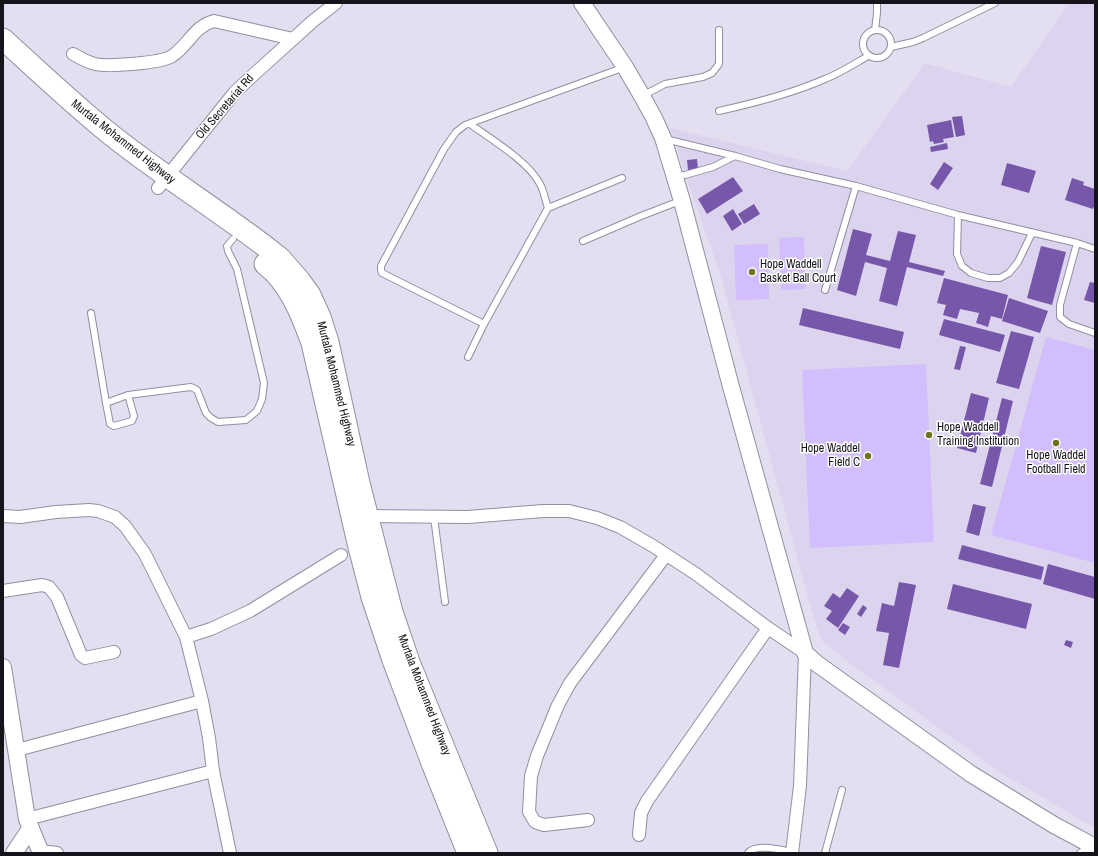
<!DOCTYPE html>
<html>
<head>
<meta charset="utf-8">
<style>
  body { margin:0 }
  #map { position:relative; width:1098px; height:856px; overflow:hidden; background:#e4def1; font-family:"Archivo Narrow",sans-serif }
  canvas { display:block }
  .frame { position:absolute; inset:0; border:4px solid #16141a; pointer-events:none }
</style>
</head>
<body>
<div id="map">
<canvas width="1098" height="856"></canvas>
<div class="frame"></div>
</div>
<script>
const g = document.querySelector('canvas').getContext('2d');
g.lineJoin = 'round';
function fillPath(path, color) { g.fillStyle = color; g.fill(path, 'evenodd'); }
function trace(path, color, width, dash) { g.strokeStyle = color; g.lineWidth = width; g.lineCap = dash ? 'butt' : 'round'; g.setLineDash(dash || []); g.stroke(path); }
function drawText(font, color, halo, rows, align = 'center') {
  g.font = font + ' "Archivo Narrow",sans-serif'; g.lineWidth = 3; g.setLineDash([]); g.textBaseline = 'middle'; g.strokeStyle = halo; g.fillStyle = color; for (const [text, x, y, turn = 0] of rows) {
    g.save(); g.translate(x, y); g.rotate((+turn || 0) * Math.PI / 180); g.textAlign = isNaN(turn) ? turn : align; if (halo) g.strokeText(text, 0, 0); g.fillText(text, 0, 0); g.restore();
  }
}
fillPath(new Path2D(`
  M1069,3H1093L1095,5V828L998,771L852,665L823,642L818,631L809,601L719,270L685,175L675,141L670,128L847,171L925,63L1011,87Z`), '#dcd4ef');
fillPath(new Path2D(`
  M804,237L806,289L781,290L779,238Z
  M768,244L769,299L736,300L734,245Z
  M1046,337L1095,350V563L991,535Z
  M926,364L934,542L810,548L802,370Z`), '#d2befc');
fillPath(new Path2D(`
  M962,116L965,135L956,137L952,117Z
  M951,120L954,137L943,139L944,142L934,144L933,141L930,142L927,125Z
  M947,143L948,149L931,152L930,147Z
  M697,159L698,169L688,170L687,160Z
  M944,162L953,168L938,190L930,184Z
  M1007,163L1036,171L1029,193L1001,185Z
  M733,177L743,191L707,214L698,199Z
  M1072,178L1084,182L1083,185L1095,189V204L1093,209L1065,200Z
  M754,204L760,214L744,224L738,214Z
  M733,209L742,224L732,231L723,216Z
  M853,229L872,234L866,255L890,261L898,231L916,235L909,262L945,271L943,276L907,267L897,306L879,301L887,268L865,262L856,296L837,290Z
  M1041,246L1066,252L1052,305L1027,298Z
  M944,278L1008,295L1002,319L991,316L988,327L976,323L979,313L960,309L957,319L943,315L946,305L937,303Z
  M1090,282L1095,283V303L1084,300Z
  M1009,298L1048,311L1040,333L1002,321Z
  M803,308L904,332L900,349L799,325Z
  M944,319L1005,335L1000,352L939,335Z
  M1011,331L1034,337L1019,389L996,383Z
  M960,346L966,347L960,370L954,369Z
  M971,393L989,398L976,453L957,448Z
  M1002,398L1013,401L992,487L980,484Z
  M973,504L986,507L979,536L966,532Z
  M962,545L1044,567L1041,580L958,559Z
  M1048,564L1095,577V599L1043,584Z
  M899,582L916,585L899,668L883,665L889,633L876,631L882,603L894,606Z
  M953,584L1032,604L1026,629L947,609Z
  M847,588L859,596L838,628L826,619L832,611L824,606L833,593L840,598Z
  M863,605L867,608L861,617L857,614Z
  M843,623L850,627L845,635L838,630Z
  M1066,640L1073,642L1071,648L1064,645Z`), '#7657aa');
const service = new Path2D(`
  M863 44a14 14 0 1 1 28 0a14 14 0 1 1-28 0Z
  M875,30L877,13V3
  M891,47L913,42L923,38L995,3
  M642,96L665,84L703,77L712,73L719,64V30
  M719,111C755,103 791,94 825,79C840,73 854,64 868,56
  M470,124C491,139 529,162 540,184C544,191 545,200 548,208
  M665,139L735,156L780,169L856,186L958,215L1077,243L1095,249
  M674,176L685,175L713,167L735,156
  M958,215L957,254L962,266L971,273L988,278H1000L1009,273L1018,262L1032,233
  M583,241L641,216L680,201
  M1077,243L1060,305V317L1069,324L1095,333
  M825,290L856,186
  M91,313L106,403
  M484,324L382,273L381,270V266L444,149L456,132L465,125L625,67
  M468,357L484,324L548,208L622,178
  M128,395L134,416L132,421L114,426L110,424L106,403L128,395L191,387L197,390L206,413L211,418L218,422L246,420L257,411L262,399L264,383L237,269L228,251L227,246L233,239
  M434,517L445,602
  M748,853C756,843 781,850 793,852
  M825,853L842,790
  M1080,853L1090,845`);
const minor = new Path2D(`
  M73,54C80,58 87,62 95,64C108,67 162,63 172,56C188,46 194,26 214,21L293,39
  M158,188L235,92L251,77L313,21L336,3
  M3,516L20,517L56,512L89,510L98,511L115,517L125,526L145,554L186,637L202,701L209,738L213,771L230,853
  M363,516L468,517L543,511H569L597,518L620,527L653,546L696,574L768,628L805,653L800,786L792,853
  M3,591L42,585L49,587L57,597L81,655L85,658L114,652
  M186,637L211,629L250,611L341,555
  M17,750L202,701
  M27,819L213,771
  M588,820L544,825L535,822L529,812L531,776L537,756L558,705L570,683L666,555
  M639,835L641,813L647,801L768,628
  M40,851L57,853`);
const tertiary = new Path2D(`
  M582,3L625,67L642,96L654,118L663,138L682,201L730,383L805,653L816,663L971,774L1054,825L1095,847
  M3,667L27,819L41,853
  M14,853L30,829`);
const trunk = new Path2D(`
  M3,39C38,71 73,104 110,134C160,174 215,208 266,247L280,258L300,281L310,295L320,317L328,342L359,483L392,612L409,662L487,853
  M265,264C289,282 302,315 312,343L358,543L372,597L393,660L432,763L468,853`);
trace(service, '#938ea0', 8);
trace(minor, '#938ea0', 14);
trace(tertiary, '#938ea0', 18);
trace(trunk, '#938ea0', 23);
trace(service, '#fff', 6);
trace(minor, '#fff', 12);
trace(tertiary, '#fff', 16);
trace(trunk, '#fff', 21);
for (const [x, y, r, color] of [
  [752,272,4,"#6f741c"],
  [929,435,4,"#6f741c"],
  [1056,443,4,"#6f741c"],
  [868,456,4,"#6f741c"]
]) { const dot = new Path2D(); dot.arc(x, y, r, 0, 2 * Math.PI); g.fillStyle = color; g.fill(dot); trace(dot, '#fff', 1.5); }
drawText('12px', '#16141a', '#fff', [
  ["Old Secretariat Rd",225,107,-49],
  ["Murtala Mohammed Highway",123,142,38],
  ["Murtala Mohammed Highway",336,384,76],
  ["Murtala Mohammed Highway",424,695,69]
]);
drawText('12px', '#16141a', '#fff', [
  ["Hope Waddell",760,265],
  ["Basket Ball Court",760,279],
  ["Hope Waddell",937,428],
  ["Training Institution",937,442],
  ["Hope Waddel",860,449,"right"],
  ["Field C",860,463,"right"],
  ["Hope Waddel",1056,456,"center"],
  ["Football Field",1056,470,"center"]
], 'left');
</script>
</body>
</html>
